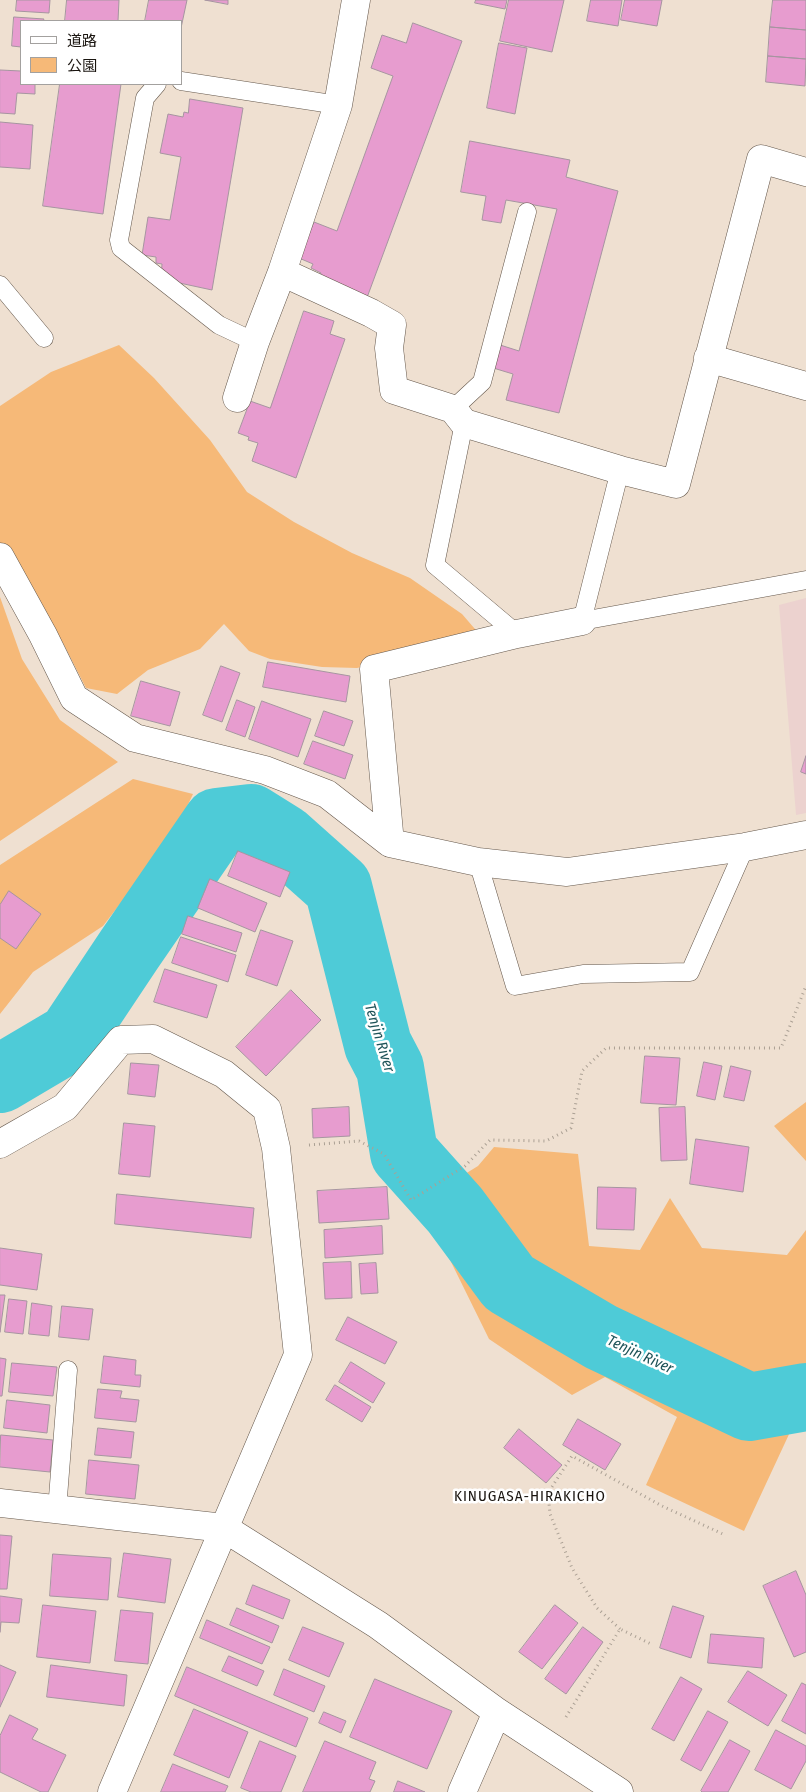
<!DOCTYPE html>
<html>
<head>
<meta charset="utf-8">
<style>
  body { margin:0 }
  #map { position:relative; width:806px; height:1792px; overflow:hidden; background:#efe0d1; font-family:"Fira Sans Condensed","Noto Sans JP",sans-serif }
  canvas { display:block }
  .legend { position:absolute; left:20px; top:20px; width:162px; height:65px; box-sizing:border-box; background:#fff; border:1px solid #a3a19f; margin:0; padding:6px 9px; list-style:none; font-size:15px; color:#1a1510 }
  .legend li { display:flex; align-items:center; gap:10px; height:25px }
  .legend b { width:25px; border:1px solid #a3a19f }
</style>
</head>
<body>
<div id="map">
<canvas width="806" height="1792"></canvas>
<ul class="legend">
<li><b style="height:6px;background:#fff"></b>道路</li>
<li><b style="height:14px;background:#f6b978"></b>公園</li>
</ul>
</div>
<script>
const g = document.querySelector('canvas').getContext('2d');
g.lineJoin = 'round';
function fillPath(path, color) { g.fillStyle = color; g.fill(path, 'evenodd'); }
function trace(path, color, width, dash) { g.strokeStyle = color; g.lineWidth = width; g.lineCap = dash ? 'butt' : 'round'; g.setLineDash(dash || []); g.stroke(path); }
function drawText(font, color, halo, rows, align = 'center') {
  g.font = font + ' "Fira Sans Condensed",sans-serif'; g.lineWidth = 5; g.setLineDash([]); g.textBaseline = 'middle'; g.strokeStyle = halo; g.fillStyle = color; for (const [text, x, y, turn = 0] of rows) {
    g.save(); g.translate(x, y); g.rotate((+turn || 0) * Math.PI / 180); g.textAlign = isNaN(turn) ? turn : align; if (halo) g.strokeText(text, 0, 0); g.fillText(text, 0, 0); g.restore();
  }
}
fillPath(new Path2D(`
  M806,598V813L796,815L779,605Z`), '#ecd2cf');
fillPath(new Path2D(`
  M119,345L154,378L210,440L247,492L294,522L352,553L410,578L462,614L481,636L419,654L357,668L322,667L270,659L249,651L224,624L200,649L148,670L117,694L86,688L63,643L40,613L0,545V406L51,372Z
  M0,597L22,659L60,720L118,762L0,841Z
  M133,779L193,794L174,834L103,926L33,972L0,1014V865Z
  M806,1102V1161L774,1126Z
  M494,1147L578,1154L589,1246L640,1250L670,1198L702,1248L787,1255L806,1230V1427L791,1430L744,1531L646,1485L677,1417L605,1377L572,1395L489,1339L421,1201L478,1166Z`), '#f6b978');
trace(new Path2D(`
  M0,1079L71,1037L129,950L217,822L251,818L283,838L338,887L378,1045L390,1068L404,1153L455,1210L509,1283L601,1337L749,1407L806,1397`), '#4ecbd7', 68);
const building = new Path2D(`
  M17,0H50L49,13L16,11Z
  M67,0H119L118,21H65Z
  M149,0H187L181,28V21H145Z
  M205,0H228V4Z
  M476,0H507L505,9L475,3Z
  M509,0H564L552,52L500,41Z
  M591,0H622L618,26L587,21Z
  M625,0H662L657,26L621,20Z
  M773,0H806V30L770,27Z
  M14,17L44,19L43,21H21V47L12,46Z
  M413,23L462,41L365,303L317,285L321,273L311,268L313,264L299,258L314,222L337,231L393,76L371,68L382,35L406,43Z
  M770,27L806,30V59L768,56Z
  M499,43L527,48L515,114L487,108Z
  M768,56L806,59L805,86L766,82Z
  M0,70L21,71V84H35V94L17,93L15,114L0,113Z
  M60,84H121L103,214L43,206Z
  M190,99L243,108L212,290L161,279L162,264L156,263V257L142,255L148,217L170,220L181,157L160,153L168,114L183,117L184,112L188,113Z
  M0,122L33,125L30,169L0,167Z
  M470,141L570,160L566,177L618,191L559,413L506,400L513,374L490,367L497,344L519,351L557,209L506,200L501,223L482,220L486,196L461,192Z
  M304,311L334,321L330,334L345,339L296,478L252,461L258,443L248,440L249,437L238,433L250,401L270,408Z
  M268,662L350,676L346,702L263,687Z
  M221,666L240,673L222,722L203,715Z
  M141,681L180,692L170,726L131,716Z
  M237,700L255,707L245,737L226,730Z
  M262,701L311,719L298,757L249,739Z
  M324,711L353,721L344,746L315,736Z
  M313,741L353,755L345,779L304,764Z
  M806,756V774L801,772Z
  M238,851L290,872L280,897L228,876Z
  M210,879L267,903L255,932L198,908Z
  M9,891L41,914L16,949L0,938V905Z
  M188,916L242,933L236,952L182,934Z
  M261,930L293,941L277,986L246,975Z
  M181,937L236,955L228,982L172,963Z
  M165,969L217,985L207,1018L154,1002Z
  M291,990L321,1020L266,1076L236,1047Z
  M645,1056L680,1058L676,1105L641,1103Z
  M704,1062L722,1066L715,1100L697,1096Z
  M131,1063L159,1065L155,1097L128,1094Z
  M731,1066L751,1071L744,1101L724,1097Z
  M349,1107L350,1136L313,1138L312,1109Z
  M685,1107L687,1160L661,1161L659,1108Z
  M124,1123L155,1126L150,1177L119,1174Z
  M696,1139L749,1147L743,1192L690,1184Z
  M387,1187L389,1219L319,1223L317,1191Z
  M598,1187L636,1188L634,1230L597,1229Z
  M117,1194L254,1208L251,1238L115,1224Z
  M382,1226L383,1254L325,1258L324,1230Z
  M0,1248L42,1254L37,1290L0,1285Z
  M351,1262L352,1298L325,1299L323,1263Z
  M376,1263L378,1293L361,1294L359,1264Z
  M0,1295H5L0,1332Z
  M9,1299L27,1301L23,1334L5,1332Z
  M32,1303L52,1306L49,1336L29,1334Z
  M62,1306L93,1309L89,1340L59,1337Z
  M348,1317L397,1342L385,1364L336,1340Z
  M104,1356L136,1360L135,1375H141L140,1387L101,1383Z
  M0,1358L6,1359L2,1396H0Z
  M351,1362L385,1383L373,1403L339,1382Z
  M12,1363L57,1367L53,1396L9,1392Z
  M335,1385L371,1407L362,1422L326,1400Z
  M98,1389L122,1391L120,1398L139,1400L136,1422L95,1418Z
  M7,1400L50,1405L47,1433L4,1428Z
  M578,1419L621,1444L605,1470L563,1445Z
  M98,1428L134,1432L131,1458L95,1455Z
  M519,1429L562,1465L546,1483L504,1448Z
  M1,1435L53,1440L50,1472L0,1467Z
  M89,1460L139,1465L135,1499L86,1494Z
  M0,1535L12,1536L7,1589H0Z
  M124,1553L171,1559L165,1603L118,1597Z
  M53,1554L111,1558L108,1600L50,1596Z
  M796,1571L806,1595V1652L794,1657L763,1586Z
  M253,1585L290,1600L283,1619L246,1604Z
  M0,1596L22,1599L19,1623L1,1622L0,1632Z
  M43,1605L96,1611L90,1663L37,1657Z
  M555,1605L578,1623L542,1669L519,1652Z
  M673,1606L704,1616L691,1658L660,1648Z
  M237,1608L279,1626L272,1643L230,1625Z
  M121,1610L153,1613L148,1664L115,1661Z
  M207,1620L270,1647L262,1664L200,1638Z
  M303,1627L344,1643L329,1677L289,1660Z
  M583,1627L603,1642L566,1694L545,1679Z
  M711,1634L764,1638L762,1668L708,1663Z
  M229,1656L264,1671L257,1686L222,1671Z
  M0,1665L16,1672L0,1707Z
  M51,1665L127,1675L124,1706L47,1697Z
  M187,1667L308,1718L296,1747L175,1696Z
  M284,1669L325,1686L314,1712L274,1695Z
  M748,1671L787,1695L768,1726L728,1702Z
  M681,1677L702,1689L674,1741L652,1729Z
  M375,1679L452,1711L427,1769L350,1737Z
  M802,1683L806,1685V1734L782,1721Z
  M194,1709L248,1732L229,1778L174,1755Z
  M708,1711L728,1722L701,1771L681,1760Z
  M324,1712L346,1721L341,1733L319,1723Z
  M10,1715L38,1729L32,1739L66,1755L48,1792H41L0,1772V1736Z
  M776,1730L806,1746V1761L791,1789L755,1770Z
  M730,1740L750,1751L728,1792H702L701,1791Z
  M260,1741L296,1756L281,1792H251L241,1788Z
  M325,1741L376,1762L369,1779L375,1781L370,1792H303Z
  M173,1764L228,1786L225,1792H161Z
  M398,1781L425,1792H394Z`);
fillPath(building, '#e79ccf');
trace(building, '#a695a0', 1);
const lane = new Path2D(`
  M181,81L338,105
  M157,84L145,98L119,240L121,248L219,325L255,342
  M0,285L44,338
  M453,409L482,382L527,212
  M464,423L435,565L517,634
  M620,470L582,621L806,580
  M478,862L515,986L583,974L690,972L745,847
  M57,1510L68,1370`);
const street = new Path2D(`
  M282,272L371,313L392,325L389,348L394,390L453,409L464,423L620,470L676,484L761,159L806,172
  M708,358L806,386
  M237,398L255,342L282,272L338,105L356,0
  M0,557L43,635L74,698L135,738L265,770L327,794L390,843L374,669L517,634L582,621
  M390,843L478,862L567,872L745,847L806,835
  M0,1144L65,1107L121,1040L153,1039L224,1074L267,1109L276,1148L298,1355L112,1792
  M0,1503L224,1528L378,1625L497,1712L619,1792
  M462,1792L497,1712`);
trace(lane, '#65584c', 19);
trace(street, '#65584c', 29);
trace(new Path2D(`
  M309,1145L359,1141L384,1154L411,1200L465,1166L490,1140L546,1141L571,1128L582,1071L606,1048H781L806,986
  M620,1629L597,1608L572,1568L550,1514L548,1493L572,1456L662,1506L725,1535
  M566,1717L620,1629L651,1644`), '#aba094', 3, [1, 4]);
trace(lane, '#fff', 18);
trace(street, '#fff', 28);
drawText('italic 15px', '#1e5358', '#fff', [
  ["Tenjin River",379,1038,73],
  ["Tenjin River",640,1355,25]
]);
g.letterSpacing = '1px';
drawText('15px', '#1a1510', '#fff', [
  ["KINUGASA-HIRAKICHO",530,1497]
]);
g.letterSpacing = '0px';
</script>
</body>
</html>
